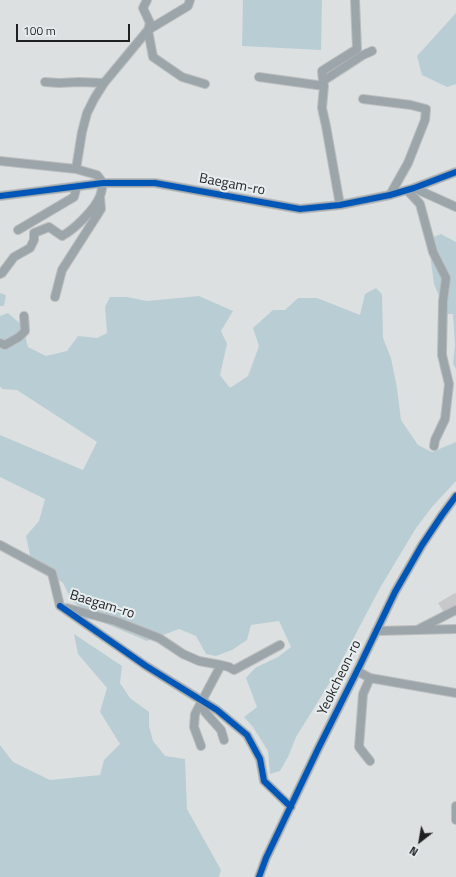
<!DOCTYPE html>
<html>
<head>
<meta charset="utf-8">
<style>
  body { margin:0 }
  #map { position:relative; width:456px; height:877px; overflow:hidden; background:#dde0e1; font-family:"Titillium Web",sans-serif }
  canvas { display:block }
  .north { position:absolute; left:400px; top:821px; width:40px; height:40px; -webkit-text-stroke:3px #e8eef0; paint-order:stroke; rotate:211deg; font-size:11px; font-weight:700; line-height:16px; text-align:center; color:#1e2021 }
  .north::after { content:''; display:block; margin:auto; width:14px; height:18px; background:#1e2021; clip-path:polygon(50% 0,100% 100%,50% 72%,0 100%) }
  .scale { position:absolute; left:16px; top:24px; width:114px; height:18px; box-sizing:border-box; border:2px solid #1e2021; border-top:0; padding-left:5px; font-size:12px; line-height:14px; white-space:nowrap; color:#1e2021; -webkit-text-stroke:3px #e8eef0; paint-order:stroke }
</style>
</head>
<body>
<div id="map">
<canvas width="456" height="877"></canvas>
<div class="north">N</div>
<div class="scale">100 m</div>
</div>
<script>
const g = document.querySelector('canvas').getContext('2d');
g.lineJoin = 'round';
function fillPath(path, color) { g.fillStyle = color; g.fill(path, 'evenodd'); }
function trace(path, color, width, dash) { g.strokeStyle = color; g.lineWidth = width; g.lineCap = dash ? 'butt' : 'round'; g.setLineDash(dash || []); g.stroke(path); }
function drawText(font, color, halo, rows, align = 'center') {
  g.font = font + ' "Titillium Web",sans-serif'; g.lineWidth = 4; g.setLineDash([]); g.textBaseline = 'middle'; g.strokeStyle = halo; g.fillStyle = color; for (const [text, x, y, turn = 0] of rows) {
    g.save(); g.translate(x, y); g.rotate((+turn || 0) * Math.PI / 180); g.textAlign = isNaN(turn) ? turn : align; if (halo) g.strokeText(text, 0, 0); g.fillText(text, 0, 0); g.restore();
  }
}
fillPath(new Path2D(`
  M243,0H322L321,50L242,46Z
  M456,13V84L447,87L422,75L417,56Z
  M441,234L456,242V369L453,364L455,345L453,314H441L439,296L434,284L428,239Z
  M376,288L382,294L383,338L391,358L397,388L401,420L418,445L432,452L456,442V481L432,507L416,528L380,588L332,679L296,737L289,755L280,771L270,774L268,751L253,727L244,717L257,707L246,678L255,668L278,657L291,647L279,621L251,625L247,640L232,650L216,656L206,654L196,636L179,629L147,641L97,620L72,601L63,583L31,560L26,536L39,521L45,499L0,477V435L83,470L97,442L17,390L2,389L0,386V316L8,313L23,326L28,347L46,356L67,351L78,336L97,338L107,333L105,307L110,297H127L147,301L199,296L233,311L221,331L227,344L220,375L230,388L248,376L259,346L253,328L273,310H285L298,298H317L360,315L365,294Z
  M0,293L6,295L4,306H0Z
  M74,634L122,666L120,683L130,698L149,712V726L153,741L165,756L185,759L187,809L221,870L219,877H0V745L13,762L50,780L100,775L104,760L120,744L100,712L107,688L78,654Z`), '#b9ced4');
fillPath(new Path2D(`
  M455,593L456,594V607L445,614L438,603Z`), '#c6c8c9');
const minor = new Path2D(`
  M147,0L143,8L150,23L148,30L153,57L182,77L205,84
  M259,77L324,86
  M323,81L322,71L357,49L355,0
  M45,82L59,83L79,82L104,83
  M363,99L411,105L426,109L425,120L408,163L390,195
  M0,161L76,169L97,175L103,183C102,187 102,192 100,196C95,209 75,229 62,236L49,227L34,233V240L30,248L14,257L2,273L0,274
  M76,169L82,132L87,113L94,99L104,83L148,30L188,6L190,0
  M414,188L456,207
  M407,190L420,204L433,252L446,278L443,301L442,355L449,384L445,419L435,440L434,446
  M0,196L103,183H155L300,209L340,205L390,195L414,188L456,172
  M340,205L326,126L322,108L324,86L323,81L363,55L372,51
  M18,230L74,197L77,186
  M55,297L62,270L101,209L100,197
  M0,343L5,345L19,337L25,331L24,316
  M0,545L52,573L60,606
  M60,606L146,666L217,710L247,735L260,759L264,781L291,807
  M67,608L115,621L159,638L183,654L199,661L221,665
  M419,629L456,610
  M376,631L456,629
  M357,671L370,678L456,693
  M370,678L363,694L359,747L370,761
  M202,701L205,712L221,730L224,740
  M201,746L194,727L195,714L221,665L229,667L234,670L280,645
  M456,806V820
  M259,877L266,858L318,749L360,665L395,592L422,545L442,515L456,496`);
trace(minor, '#bbbdbe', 10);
trace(minor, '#9ca6aa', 8);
trace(new Path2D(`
  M0,196L103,183H155L300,209L340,205L390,195L414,188L456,172
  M60,606L146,666L217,710L247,735L260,759L264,781L291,807
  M259,877L266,858L318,749L360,665L395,592L422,545L442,515L456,496`), '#0057b8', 6);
drawText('14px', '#1e2021', '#e8eef0', [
  ["Baegam-ro",232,185,11],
  ["Baegam-ro",102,605,17],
  ["Yeokcheon-ro",340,678,-64]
]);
</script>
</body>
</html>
